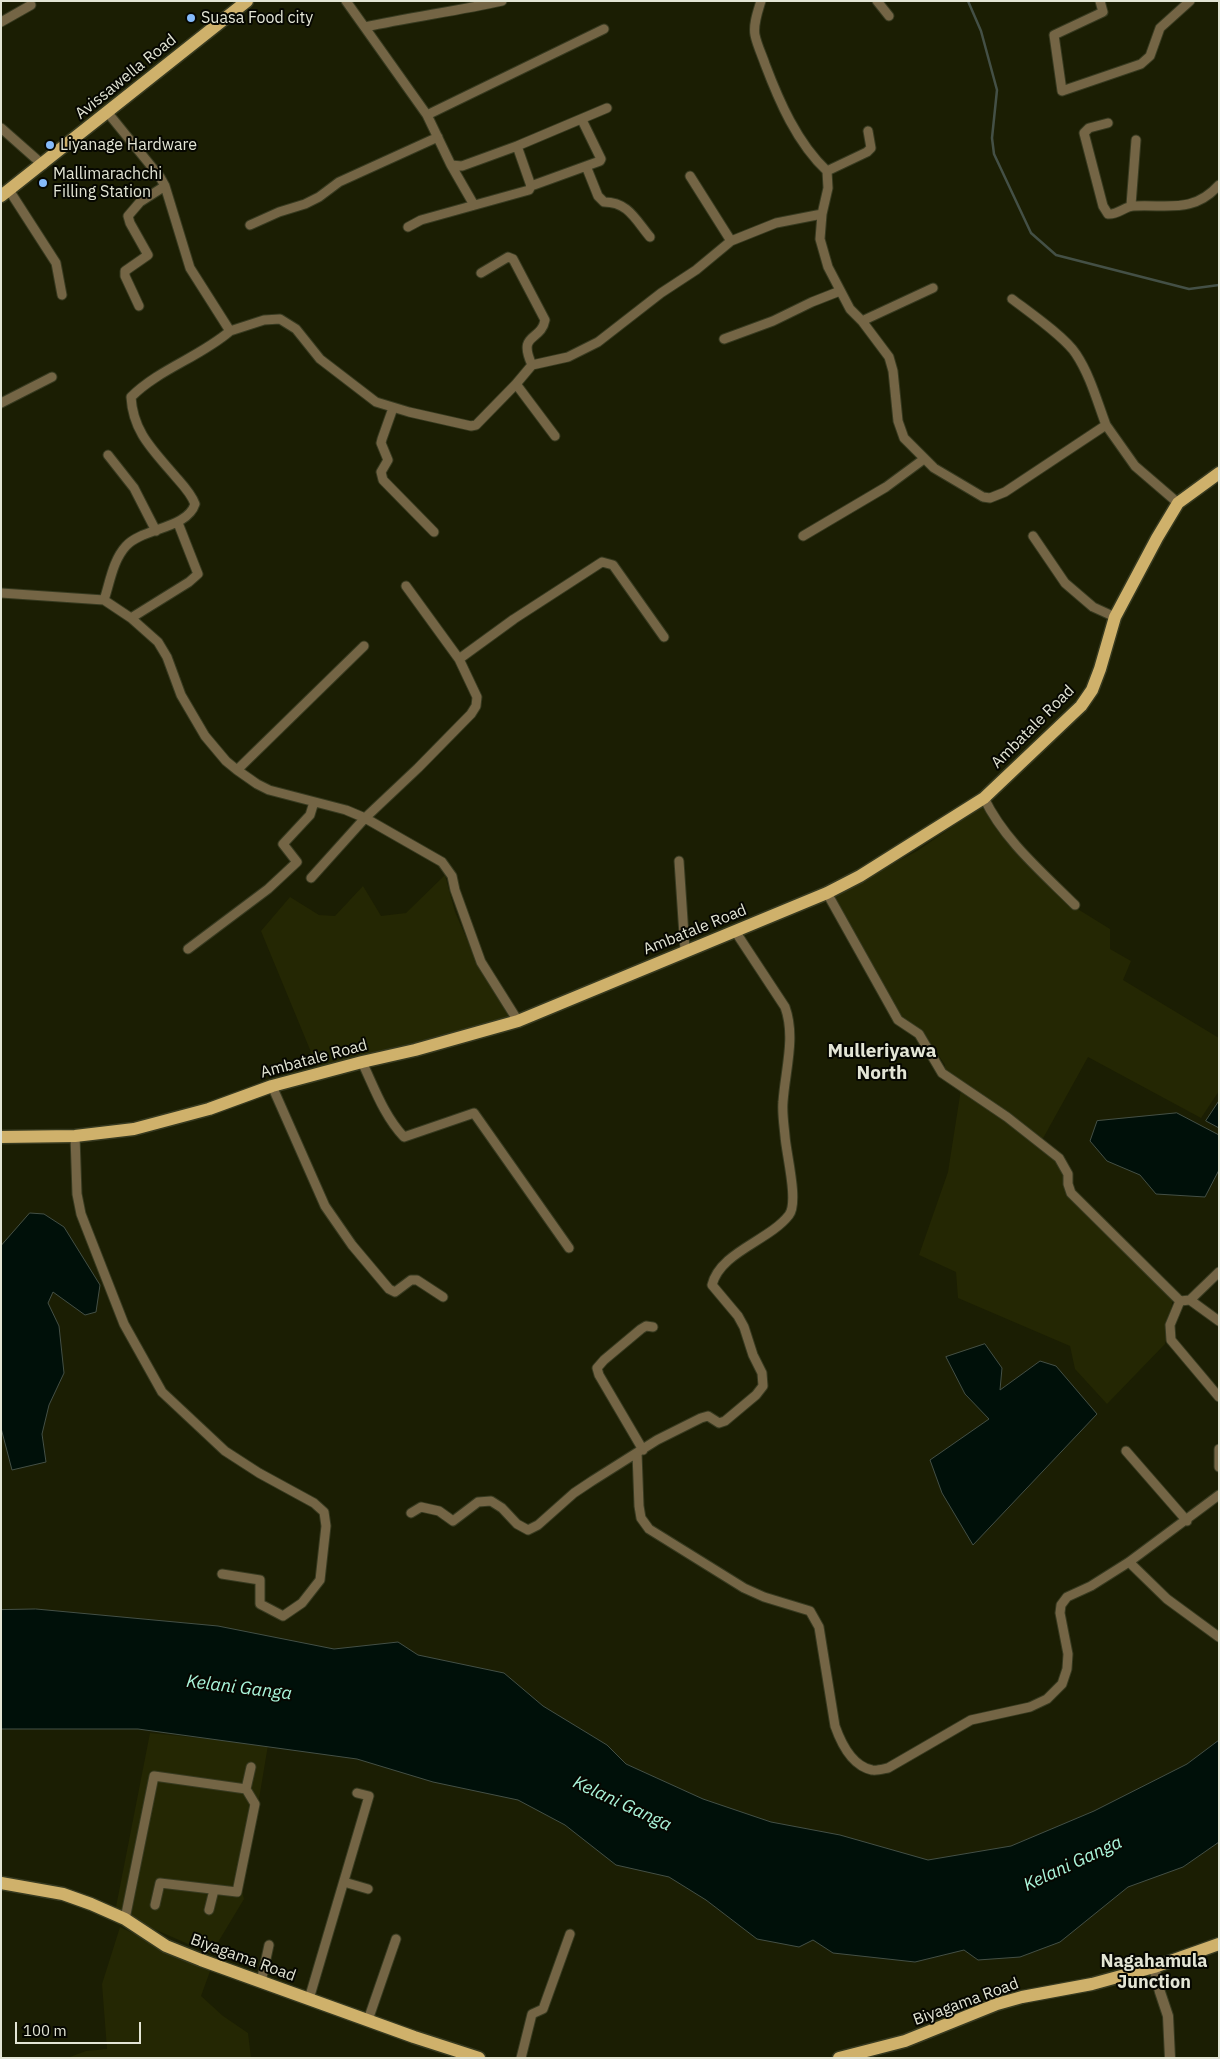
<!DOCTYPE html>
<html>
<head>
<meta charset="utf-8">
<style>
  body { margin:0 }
  #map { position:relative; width:1220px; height:2059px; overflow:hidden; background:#1b1e03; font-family:"IBM Plex Sans",sans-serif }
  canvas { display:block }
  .frame { position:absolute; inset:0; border:2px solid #e3e5d5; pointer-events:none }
  .scale { position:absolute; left:15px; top:2022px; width:126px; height:22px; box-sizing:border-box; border:2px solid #e3e5d5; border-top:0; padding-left:6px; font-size:15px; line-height:18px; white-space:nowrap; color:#e3e5d5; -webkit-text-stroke:4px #060701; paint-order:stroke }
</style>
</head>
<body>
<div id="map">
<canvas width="1220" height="2059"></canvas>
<div class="frame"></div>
<div class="scale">100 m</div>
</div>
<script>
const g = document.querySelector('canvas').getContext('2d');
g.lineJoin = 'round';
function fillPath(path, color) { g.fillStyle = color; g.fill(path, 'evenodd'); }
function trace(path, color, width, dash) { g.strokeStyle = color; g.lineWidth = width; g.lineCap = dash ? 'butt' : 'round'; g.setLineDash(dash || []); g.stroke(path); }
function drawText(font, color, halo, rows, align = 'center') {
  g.font = font + ' "IBM Plex Sans",sans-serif'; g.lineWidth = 4; g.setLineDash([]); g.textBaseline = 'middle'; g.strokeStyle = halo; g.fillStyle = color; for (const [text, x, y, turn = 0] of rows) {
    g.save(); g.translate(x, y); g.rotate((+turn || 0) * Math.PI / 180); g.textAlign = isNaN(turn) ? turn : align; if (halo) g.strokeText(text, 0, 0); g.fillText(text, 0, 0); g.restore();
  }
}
fillPath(new Path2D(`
  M986,804L1076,908L1110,929V949L1131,961L1123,980L1219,1038V1091L1201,1118L1088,1057L1041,1142L945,1072V1065L924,1033L901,1016L832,896L917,851Z
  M445,875L455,912L480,969L498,993L511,1017L318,1069L261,931L290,897L319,915L335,916L363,886L381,916L406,913Z
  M961,1089L1005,1120L1056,1160L1065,1175L1066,1193L1173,1298L1165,1344L1107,1404L1075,1369L1070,1346L958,1298L956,1272L919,1255L948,1172Z
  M150,1733L268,1745L255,1823L239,1879L244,1899L211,1954L115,1912Z
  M120,1927L187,1959L212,1966L201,1996L223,2016L248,2033L251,2058H67L86,2051L107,2049L102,1984Z`), '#242703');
const water = new Path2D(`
  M1219,1101V1128L1206,1121Z
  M1177,1113L1219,1135V1170L1205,1197L1156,1194L1140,1175L1107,1161L1090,1141L1097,1121Z
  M30,1213L44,1214L64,1227L100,1285L96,1312L85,1315L53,1292L48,1303L59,1326L64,1373L49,1405L42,1434L46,1462L12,1470L1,1428V1246Z
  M985,1344L1002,1368L1000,1390L1040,1361L1056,1366L1097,1414L973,1545L942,1493L930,1460L989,1419L965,1394L946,1357Z
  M36,1609L218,1626L334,1649L398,1642L418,1655L504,1673L543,1706L607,1745L626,1764L703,1799L771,1822L840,1835L928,1860L1011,1846L1094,1811L1187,1764L1219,1740V1842L1183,1867L1128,1887L1060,1942L1020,1957L978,1960L964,1950L915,1962L833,1953L813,1940L799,1947L757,1939L706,1900L669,1877L616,1865L565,1825L518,1800L433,1782L357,1759L138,1729H1V1610Z`);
fillPath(water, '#001009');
trace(water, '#445046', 1);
trace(new Path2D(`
  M968,1L981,31L997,90L992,138L994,154L1031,233L1056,255L1189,289L1219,285`), '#445046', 2.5);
const minor = new Path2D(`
  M346,1L427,115L451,165L462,166L517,146L607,108
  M761,1C758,11 753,24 755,35C757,45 762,55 765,64C779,101 797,143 827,171L828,188L822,214L820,239L828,267L850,309L862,321L889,357L893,371L898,421L904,438L934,468L983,497L990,498L1005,492L1106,425L1135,466L1178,503
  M877,1L889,16
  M1100,1L1103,12L1054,35L1062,91L1141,64L1150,56L1160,28L1190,1
  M1,22L31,5
  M365,27C411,17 457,11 502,1
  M427,115L604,29
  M1108,123L1089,128L1084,133L1103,206L1108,214C1118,215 1125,206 1134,206C1167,204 1193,214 1219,185
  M1,128L43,165
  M517,146L531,186L600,161L601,159L582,120
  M451,165L474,205
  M586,166L598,196L604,202C628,202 635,219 650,237
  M827,171L867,152L871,148L868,131
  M690,176L731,241
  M9,190L56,263L62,295
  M1131,205L1136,140
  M250,225L279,212L305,204L319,197L339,182L438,137
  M408,227L421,220L529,190L531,186
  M481,273L508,257L513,259L545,320C541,342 517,332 532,365
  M1012,299C1029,312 1065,337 1076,354C1090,375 1097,401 1106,425
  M139,306L125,276V271L148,255L130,223L128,216L140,202L165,186
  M862,321L933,288
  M230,331L264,320L280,319L296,329L320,359L376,402L409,412L471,426L476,425L516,384L532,365L568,357L598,342L661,293L696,270L731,241L776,223L822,214
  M724,339L773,321L812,302L840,291
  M516,384L555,436
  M1,403L52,377
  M393,408L382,439L381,443L388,460L381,472L383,480L434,532
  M108,455L134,488L156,531
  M803,536L886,487L924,459
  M1033,536L1065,583L1093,607L1115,617
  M1,593L104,600L131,618L158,642L167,657L181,695L205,736L226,761L237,770L257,784L269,790L346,810L365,818L442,862L452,876L455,890L481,962L518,1021
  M104,600C110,582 113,560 126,546C142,528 187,529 195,504C191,493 182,484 175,476C153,450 133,432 131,397C159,369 200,357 230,331L190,268L165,186L160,177L108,113
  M131,618L189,582L198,574L178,523
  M459,659L514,619L602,562L613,565L664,637
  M237,770L364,646
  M984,798C1004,840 1042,872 1075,905
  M679,861L685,950
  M311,878L365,818L418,768L471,714L476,706L477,697L459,659L406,586
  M827,893L898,1020L919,1034L942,1073L1007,1117L1059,1158L1068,1174V1184L1071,1193L1180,1301L1190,1300L1219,1272
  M188,949L268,889L297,862L283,844L310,815L314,802
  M362,1062C374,1087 384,1116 404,1137L474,1113L569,1248
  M272,1086L325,1206L352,1245L389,1289L395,1292L411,1280H417L443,1297
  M75,1136L77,1194L81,1214L124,1324L162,1392L225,1451L259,1473L314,1503L324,1512L326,1526L320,1580L302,1603L283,1616L260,1604V1580L222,1574
  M1190,1300L1219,1321
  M1180,1301L1170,1325L1171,1340L1219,1397
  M1219,1449V1467
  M643,1450L599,1375L597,1368L604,1360L641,1329L646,1326L653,1327
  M1126,1451L1187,1521
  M637,1453L639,1506L641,1518L649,1529L744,1588L764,1597L810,1611L819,1627L835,1726C841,1743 852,1766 872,1770C876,1771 883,1769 888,1768L971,1720L1030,1707L1047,1699L1062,1684L1067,1669L1068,1654L1060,1613L1061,1605L1067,1597L1091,1586L1129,1562L1219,1495
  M411,1513L421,1507L439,1511L453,1521L478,1502L491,1501L502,1508L517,1524L528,1530L538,1525L574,1493L592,1481L657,1440L701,1418L708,1416L719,1423L725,1421L756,1395L763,1386L762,1373L753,1355L744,1327L738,1316L712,1285C720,1252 769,1241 789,1215C799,1202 786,1153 785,1136C784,1125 782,1113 783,1102C785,1071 796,1037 785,1007L735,931
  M1129,1562L1167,1599L1219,1637
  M246,1789L251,1767
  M344,1882L368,1889
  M209,1910L214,1890
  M125,1919L154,1776L246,1789L255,1804L237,1892L160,1883L155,1905
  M261,1982L269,1945
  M309,1999L369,1796L357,1793
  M368,2020L396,1939
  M521,2058L532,2014L543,2009L570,1934`);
const tertiary = new Path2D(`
  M1154,1967L1160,1992L1168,2016L1170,2058`);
const primary = new Path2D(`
  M1,196L247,1
  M1,1137L75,1136L134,1129L209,1109L272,1086L362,1062L415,1050L518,1021L827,893L860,876L984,798L1081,706L1092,690L1100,669L1115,617L1157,538L1178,503L1219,473
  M1,1883L63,1894L91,1904L125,1919L166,1946L201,1960L414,2037L479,2058
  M839,2058L905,2041L997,2004L1022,1997L1092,1984L1154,1967L1219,1944`);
trace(minor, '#373a20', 11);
trace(tertiary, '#373a20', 12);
trace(primary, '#373a20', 15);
trace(minor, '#746545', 9);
trace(tertiary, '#746545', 10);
trace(primary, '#cfb16b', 12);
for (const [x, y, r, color] of [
  [191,18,5,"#85bbfb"],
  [50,145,5,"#85bbfb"],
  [43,183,5,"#85bbfb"]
]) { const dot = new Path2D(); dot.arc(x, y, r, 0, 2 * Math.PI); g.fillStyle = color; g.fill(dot); trace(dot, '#060701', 2); }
drawText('16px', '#e3e5d5', '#060701', [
  ["Suasa Food city",201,18],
  ["Liyanage Hardware",60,145],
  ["Mallimarachchi",53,174],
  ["Filling Station",53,192]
], 'left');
drawText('16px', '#e3e5d5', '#060701', [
  ["Avissawella Road",126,77,-39],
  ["Ambatale Road",1033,727,-45],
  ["Ambatale Road",695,930,-22],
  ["Ambatale Road",314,1059,-15],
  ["Biyagama Road",243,1958,20],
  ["Biyagama Road",966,2002,-20]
]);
drawText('italic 18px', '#abf6db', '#060701', [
  ["Kelani Ganga",239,1688,7],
  ["Kelani Ganga",622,1804,25],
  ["Kelani Ganga",1073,1864,-25]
]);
drawText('bold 18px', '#e3e5d5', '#060701', [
  ["Nagahamula",1154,1962],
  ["Junction",1154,1983]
]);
drawText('bold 19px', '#e3e5d5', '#060701', [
  ["Mulleriyawa",882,1052],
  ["North",882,1074]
]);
</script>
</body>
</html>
